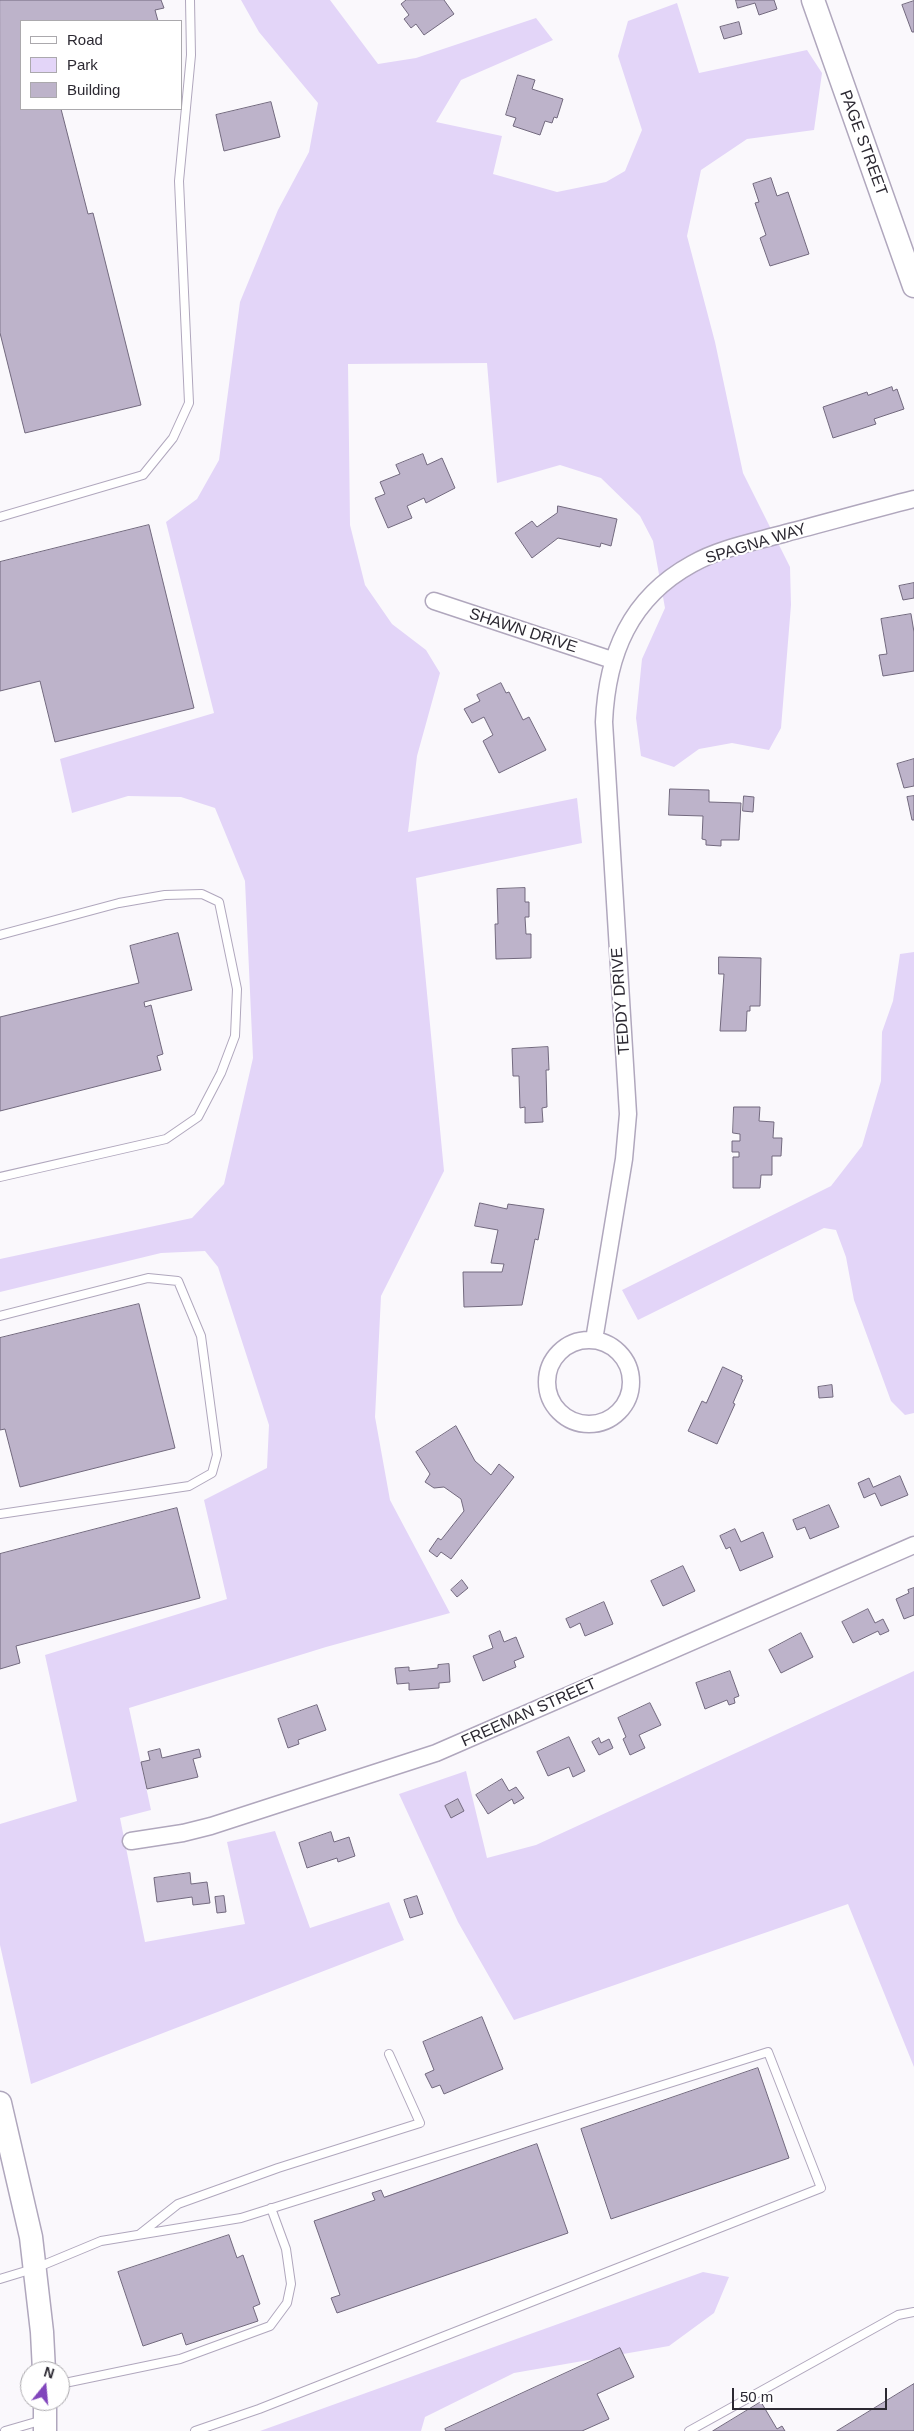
<!DOCTYPE html>
<html>
<head>
<meta charset="utf-8">
<style>
  body { margin:0 }
  #map { position:relative; width:914px; height:2431px; overflow:hidden; background:#faf8fc; font-family:Arial,sans-serif }
  canvas { display:block }
  .legend { position:absolute; left:20px; top:20px; width:162px; height:90px; box-sizing:border-box; background:#fff; border:1px solid #aba9ad; margin:0; padding:6px 9px; list-style:none; font-size:15px; color:#2c2932 }
  .legend li { display:flex; align-items:center; gap:10px; height:25px }
  .legend b { width:25px; border:1px solid #aba9ad }
  .north { position:absolute; left:20px; top:2361px; width:50px; height:50px; box-sizing:border-box; background:#fff; border:1px solid #aba9ad; border-radius:50%; rotate:17deg; font-size:14px; font-weight:700; line-height:20px; text-align:center; color:#2c2932 }
  .north::after { content:''; display:block; margin:auto; width:18px; height:22px; background:#8146bc; clip-path:polygon(50% 0,100% 100%,50% 72%,0 100%) }
  .scale { position:absolute; left:732px; top:2388px; width:155px; height:22px; box-sizing:border-box; border:2px solid #2c2932; border-top:0; padding-left:6px; font-size:15px; line-height:18px; white-space:nowrap; color:#2c2932; -webkit-text-stroke:4px #fff; paint-order:stroke }
</style>
</head>
<body>
<div id="map">
<canvas width="914" height="2431"></canvas>
<ul class="legend">
<li><b style="height:6px;background:#fff"></b>Road</li>
<li><b style="height:14px;background:#e3d5f8"></b>Park</li>
<li><b style="height:14px;background:#bdb3ca"></b>Building</li>
</ul>
<div class="north">N</div>
<div class="scale">50 m</div>
</div>
<script>
const g = document.querySelector('canvas').getContext('2d');
g.lineJoin = 'round';
function fillPath(path, color) { g.fillStyle = color; g.fill(path, 'evenodd'); }
function trace(path, color, width, dash) { g.strokeStyle = color; g.lineWidth = width; g.lineCap = dash ? 'butt' : 'round'; g.setLineDash(dash || []); g.stroke(path); }
function drawText(font, color, halo, rows, align = 'center') {
  g.font = font + ' Arial,sans-serif'; g.lineWidth = 4; g.setLineDash([]); g.textBaseline = 'middle'; g.strokeStyle = halo; g.fillStyle = color; for (const [text, x, y, turn = 0] of rows) {
    g.save(); g.translate(x, y); g.rotate((+turn || 0) * Math.PI / 180); g.textAlign = isNaN(turn) ? turn : align; if (halo) g.strokeText(text, 0, 0); g.fillText(text, 0, 0); g.restore();
  }
}
fillPath(new Path2D(`
  M241,0H330L378,64L416,58L536,18L553,40L461,80L436,122L502,136L493,174L557,192L606,182L625,171L642,130L618,56L628,21L677,3L699,73L807,50L822,73L814,130L747,139L701,170L687,236L715,342L743,473L790,567L791,605L781,728L769,750L732,743L699,749L674,767L641,756L636,718L642,659L665,608L653,541L640,516L601,478L560,465L497,483L487,363L348,364L350,525L365,585L392,624L426,650L440,673L417,756L408,832L577,798L582,843L416,878L444,1171L381,1296L375,1417L390,1500L450,1613L326,1647L129,1708L151,1810L120,1818L145,1942L245,1924L227,1842L275,1831L310,1928L389,1902L404,1940L31,2084L0,1945V1824L77,1801L45,1655L227,1599L204,1500L267,1468L269,1425L218,1267L205,1251L161,1253L0,1292V1259L192,1218L224,1184L253,1058L245,881L215,808L181,797L128,796L72,813L60,759L214,713L166,522L197,499L219,460L240,302L278,210L309,152L318,103L259,32Z
  M914,952V1413L905,1415L891,1401L854,1300L846,1257L836,1230L824,1228L638,1320L622,1290L831,1186L862,1146L881,1081L882,1032L893,1001L900,954Z
  M914,1671V2067L848,1904L514,2020L458,1922L399,1794L466,1771L487,1858L536,1845Z
  M703,2272L729,2277L714,2313L669,2346L514,2373L425,2417L421,2431H260Z`), '#e3d5f8');
const building = new Path2D(`
  M0,0H161L164,8L155,10L158,21H21V109H61L88,214L93,213L141,405L25,433L0,333Z
  M444,0L454,14L424,35L416,24L411,28L404,19L409,15L401,4L406,0Z
  M736,0H774L777,9L759,15L755,3L738,8Z
  M914,1V32H912L902,5Z
  M739,22L742,34L724,39L720,27Z
  M518,75L535,80L532,89L563,99L557,118L554,117L552,123L545,121L540,135L513,126L516,118L506,115Z
  M271,102L280,137L224,151L216,115Z
  M771,178L777,196L788,192L809,254L770,266L760,238L766,235L755,203L759,202L753,184Z
  M892,387L893,391L897,389L904,409L874,419L876,424L833,438L823,407L867,392L868,395Z
  M423,454L427,465L442,458L455,488L426,503L424,498L407,506L412,518L388,528L375,498L385,494L380,482L400,474L396,465Z
  M558,506L617,519L611,546L601,543L600,547L558,538L532,558L515,533L532,521L537,527L557,513Z
  M149,525L194,708L55,742L40,681L0,691V562Z
  M914,583V598L903,600L899,586Z
  M911,614L914,632V671L883,676L879,655L887,654L881,619Z
  M501,683L506,693L509,692L523,720L529,717L546,750L499,773L483,741L493,735L484,717L472,723L464,709L480,701L477,695Z
  M914,759V786L904,788L897,764Z
  M670,789L709,790V802L741,803L739,840H721V846L706,845V840L702,839L703,816L669,815Z
  M744,796L754,797L753,812L743,811Z
  M914,796V820H912L907,797Z
  M525,888V902H529V917H525L526,934H531V958L496,959L495,924H498L497,889Z
  M178,933L192,990L144,1002L145,1007L151,1005L163,1054L157,1056L161,1070L0,1111V1017L139,983L130,946Z
  M719,957L761,958L760,1006H750V1011H747L746,1031H720L724,974H719Z
  M548,1047L549,1070H546L547,1107L542,1108L543,1122L525,1123V1107L520,1108L519,1076H513L512,1049Z
  M734,1107H760L759,1121L774,1122L773,1138H782L781,1156H772V1175H761L760,1188H733V1157H739V1152H732V1141H740V1134L733,1133Z
  M480,1203L507,1209L508,1204L544,1209L538,1240L535,1239L522,1305L464,1307L463,1272H502L504,1264L491,1263L498,1230L475,1226Z
  M139,1304L175,1448L20,1487L5,1429L0,1430V1338Z
  M723,1367L742,1376L741,1379L743,1380L733,1403L735,1404L717,1444L688,1431L702,1401L706,1403Z
  M832,1385L833,1397L819,1398L818,1387Z
  M456,1426L475,1461L491,1475L499,1464L514,1477L451,1559L441,1552L437,1557L429,1551L438,1538L441,1540L464,1511L461,1499L444,1487L434,1488L425,1482L430,1474L416,1452Z
  M900,1476L908,1495L881,1506L875,1493L864,1498L858,1483L869,1478L873,1487Z
  M829,1505L839,1527L810,1539L805,1527L797,1530L793,1520Z
  M177,1508L200,1598L16,1646L20,1663L0,1669V1554Z
  M735,1529L741,1542L763,1532L773,1557L740,1571L730,1547L726,1549L720,1536Z
  M683,1566L695,1591L663,1606L651,1581Z
  M462,1580L468,1588L457,1597L451,1590Z
  M914,1588V1615L904,1619L896,1599L909,1593L908,1590Z
  M604,1602L613,1624L585,1636L580,1623L570,1628L566,1619Z
  M868,1609L875,1623L883,1619L889,1631L880,1635L878,1631L853,1643L842,1622Z
  M500,1631L504,1642L516,1637L524,1657L514,1661L516,1667L483,1681L473,1656L493,1648L489,1636Z
  M801,1633L813,1657L781,1673L769,1650Z
  M449,1664L450,1682L439,1683V1688L409,1690V1683L397,1684L395,1668L409,1667V1671L438,1668V1665Z
  M730,1671L739,1696L734,1698L735,1703L729,1705L727,1700L705,1709L696,1683Z
  M650,1703L661,1725L639,1735L645,1748L630,1755L623,1739L626,1737L618,1718Z
  M317,1705L326,1730L298,1740L299,1744L288,1748L278,1719Z
  M569,1737L585,1771L573,1777L569,1767L548,1776L537,1752Z
  M599,1738L601,1743L609,1739L613,1748L599,1755L592,1742Z
  M160,1749L162,1758L199,1749L201,1757L193,1759L198,1777L147,1789L141,1762L150,1760L148,1752Z
  M502,1779L509,1791L516,1787L524,1798L514,1804L512,1799L488,1814L476,1795Z
  M458,1799L464,1811L451,1818L445,1806Z
  M331,1832L334,1842L349,1837L355,1856L338,1862L337,1858L307,1868L299,1843Z
  M190,1873L191,1884L207,1882L210,1903L193,1905L192,1897L157,1902L154,1878Z
  M224,1896L226,1912L217,1913L215,1897Z
  M417,1896L423,1914L410,1918L404,1900Z
  M482,2017L503,2069L444,2094L440,2085L432,2088L425,2074L434,2070L423,2042Z
  M758,2068L789,2158L611,2219L581,2129Z
  M537,2144L568,2233L337,2313L331,2298L340,2295L314,2221L375,2200L372,2193L381,2190L384,2197Z
  M229,2235L237,2258L243,2255L260,2304L253,2307L258,2321L186,2345L182,2333L143,2346L118,2272Z
  M620,2348L634,2377L597,2394L609,2419L582,2431H446L445,2429Z
  M914,2384V2431H837Z
  M761,2402L777,2429L782,2426L785,2431H713Z`);
fillPath(building, '#bdb3ca');
trace(building, '#72697e', 1);
const lane = new Path2D(`
  M0,517L143,475L173,438L189,403L179,181L191,55L190,0
  M0,935L119,903L165,895L202,894L219,902L237,989L235,1036L221,1073L198,1117L166,1139L0,1177
  M0,1316L148,1278L178,1281L201,1336L217,1455L212,1473L189,1486L0,1514
  M140,2234L178,2204L278,2168L420,2123L389,2054
  M0,2279L36,2268L101,2241L241,2218L768,2052L821,2188L259,2409L195,2431
  M60,2384L180,2359L270,2326L287,2303L291,2284L286,2249L271,2208
  M5,2431L43,2420
  M689,2431L898,2315L914,2312`);
const street = new Path2D(`
  M434,601L612,660
  M547 1382a42 42 0 1 1 84 0a42 42 0 1 1-84 0Z
  M594,1340L624,1159L628,1114L604,722C607,654 630,598 692,564C720,548 754,542 786,533C828,522 871,510 914,499
  M131,1841L183,1833L211,1826L436,1753L914,1545`);
const secondary = new Path2D(`
  M813,0L914,286
  M0,2103L31,2237L42,2332L44,2371
  M45,2401V2431`);
trace(lane, '#b0a7bd', 10);
trace(street, '#b0a7bd', 19);
trace(secondary, '#b0a7bd', 25);
trace(lane, '#fff', 8);
trace(street, '#fff', 16);
trace(secondary, '#fff', 22);
drawText('16px', '#2c2932', '#fff', [
  ["PAGE STREET",863,143,70],
  ["SPAGNA WAY",756,544,-17],
  ["SHAWN DRIVE",523,631,18],
  ["TEDDY DRIVE",621,1001,-94],
  ["FREEMAN STREET",529,1713,-24]
]);
</script>
</body>
</html>
